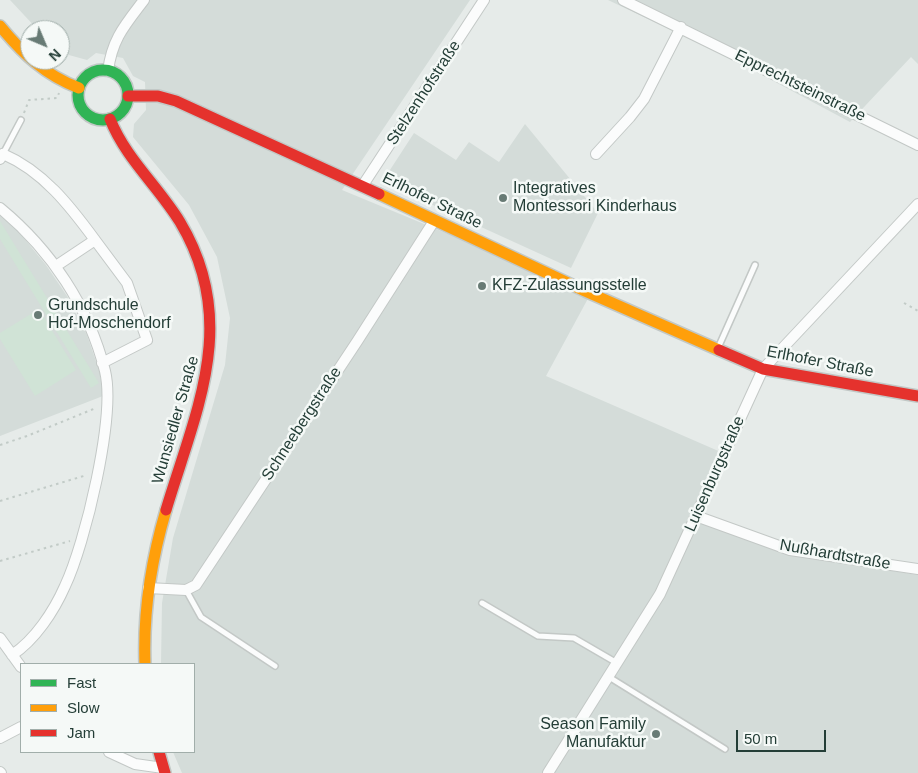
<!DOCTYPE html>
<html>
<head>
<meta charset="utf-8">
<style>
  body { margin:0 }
  #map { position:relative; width:918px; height:773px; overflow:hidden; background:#e6ebe9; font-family:Arial,sans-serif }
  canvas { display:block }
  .legend { position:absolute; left:20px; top:663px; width:175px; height:90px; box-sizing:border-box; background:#f5f9f7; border:1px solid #a1aeaa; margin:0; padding:6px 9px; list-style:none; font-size:15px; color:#243e37 }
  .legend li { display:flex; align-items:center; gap:10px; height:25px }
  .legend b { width:25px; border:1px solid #a1aeaa }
  .north { position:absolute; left:20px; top:20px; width:50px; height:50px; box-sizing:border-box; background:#f5f9f7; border:1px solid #a1aeaa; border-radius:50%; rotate:135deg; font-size:14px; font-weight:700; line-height:20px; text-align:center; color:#243e37 }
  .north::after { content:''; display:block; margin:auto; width:18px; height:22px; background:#687b75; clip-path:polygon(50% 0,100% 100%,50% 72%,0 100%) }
  .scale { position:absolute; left:736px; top:730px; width:90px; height:22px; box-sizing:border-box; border:2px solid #243e37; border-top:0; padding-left:6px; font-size:15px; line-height:18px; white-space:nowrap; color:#243e37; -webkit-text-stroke:4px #f5f9f7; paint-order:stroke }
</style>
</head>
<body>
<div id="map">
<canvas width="918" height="773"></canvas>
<ul class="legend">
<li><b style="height:6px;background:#30b455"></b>Fast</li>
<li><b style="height:6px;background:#ff9f0a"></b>Slow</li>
<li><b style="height:6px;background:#e5322d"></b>Jam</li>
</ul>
<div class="north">N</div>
<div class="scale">50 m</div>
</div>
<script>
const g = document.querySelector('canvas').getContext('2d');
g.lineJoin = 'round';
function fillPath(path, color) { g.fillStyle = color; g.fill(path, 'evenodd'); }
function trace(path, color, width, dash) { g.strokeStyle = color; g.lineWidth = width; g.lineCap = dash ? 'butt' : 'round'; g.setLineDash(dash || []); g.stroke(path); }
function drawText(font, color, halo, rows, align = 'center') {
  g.font = font + ' Arial,sans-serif'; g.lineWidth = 5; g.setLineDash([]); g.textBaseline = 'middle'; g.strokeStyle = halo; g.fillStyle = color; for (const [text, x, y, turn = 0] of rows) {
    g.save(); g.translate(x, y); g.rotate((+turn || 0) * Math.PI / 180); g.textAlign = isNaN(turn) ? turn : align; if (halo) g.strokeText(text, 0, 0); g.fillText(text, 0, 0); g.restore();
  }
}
fillPath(new Path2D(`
  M10,0H470L342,190L591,293L546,376L723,453L694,515L812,558L918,575V773H182L173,752H194V664H161L162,603L173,538L225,365L230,318L217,257L189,205L133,137L134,124L146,110L145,82L133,76L123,58L96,53L87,60L69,55L60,48V30H38Z
  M608,0H918V64L911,57L850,122L736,61Z
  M525,124L598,213L571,268L389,185L388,173L414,133L456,160L469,142L499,162Z
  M0,215L18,231L46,265L67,296L87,335L100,373L103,396L0,436Z`), '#d4dcd9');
fillPath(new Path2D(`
  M0,221L99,383L91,388L0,239Z
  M39,309L76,370L35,396L0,339V333Z`), '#d0e3d6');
const lane = new Path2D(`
  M3,154L21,120
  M718,348L755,265
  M186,590L201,617L275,666
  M482,603L538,636L574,638L617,663
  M609,677L725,749`);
const street = new Path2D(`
  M623,0L918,145
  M108,71C112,39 125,25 144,0
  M596,154L630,117L644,99L681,27
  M0,159L3,154C43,171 70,206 95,240L56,266
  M363,185L484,0
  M0,208C51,250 89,307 105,371C116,416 85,544 65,586C54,611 35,640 12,655
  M95,240L127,283L147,340L102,363
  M696,516L790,550L918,569
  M148,588L186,590L196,585L358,340L434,221
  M0,638L21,667
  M0,738L21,727
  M109,752L135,764L163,768
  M0,772L1,773
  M548,773L660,594L763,369L918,204`);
const fast = new Path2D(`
  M78 95a25 25 0 1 1 50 0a25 25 0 1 1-50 0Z`);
const slow = new Path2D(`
  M0,26C23,54 45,75 79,88
  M379,194L585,291L719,350
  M145,664C143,611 151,561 166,510`);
const jam = new Path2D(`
  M128,96H158L176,101L379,194
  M110,119C126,159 158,186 180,222C240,322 196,410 166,510
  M719,350L763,369L918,396
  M159,752L165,773`);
trace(lane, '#c3c8c6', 8);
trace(street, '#c3c8c6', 12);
trace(fast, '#c2c8c6', 14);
trace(slow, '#c2c8c6', 14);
trace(jam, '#c2c8c6', 14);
trace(new Path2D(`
  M24,113L29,100L57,98L59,93
  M904,303L918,311
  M0,445L27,436L96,408
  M0,501L87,475
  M0,561L70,541`), '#c2cbc7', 2, [2.5, 4]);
trace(lane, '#fbfcfc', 5);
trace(street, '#fbfcfc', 10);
trace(fast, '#30b455', 11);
trace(slow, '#ff9f0a', 11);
trace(jam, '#e5322d', 11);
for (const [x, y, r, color] of [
  [503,198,5,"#687b75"],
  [482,286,5,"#687b75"],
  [38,315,5,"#687b75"],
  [656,734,5,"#687b75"]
]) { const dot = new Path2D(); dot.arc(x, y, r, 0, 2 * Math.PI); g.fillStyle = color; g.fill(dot); trace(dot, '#f5f9f7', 2); }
drawText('16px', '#243e37', '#f5f9f7', [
  ["Epprechtsteinstraße",800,86,26],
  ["Stelzenhofstraße",424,93,-57],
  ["Erlhofer Straße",432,201,26],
  ["Erlhofer Straße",820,362,11],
  ["Wunsiedler Straße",176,420,-74],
  ["Schneebergstraße",302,424,-57],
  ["Luisenburgstraße",715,474,-66],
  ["Nußhardtstraße",835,555,10]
]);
drawText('16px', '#243e37', '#f5f9f7', [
  ["Integratives",513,189],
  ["Montessori Kinderhaus",513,207],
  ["KFZ-Zulassungsstelle",492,286],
  ["Grundschule",48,306],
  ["Hof-Moschendorf",48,324],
  ["Season Family",646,725,"right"],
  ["Manufaktur",646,743,"right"]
], 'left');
</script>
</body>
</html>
